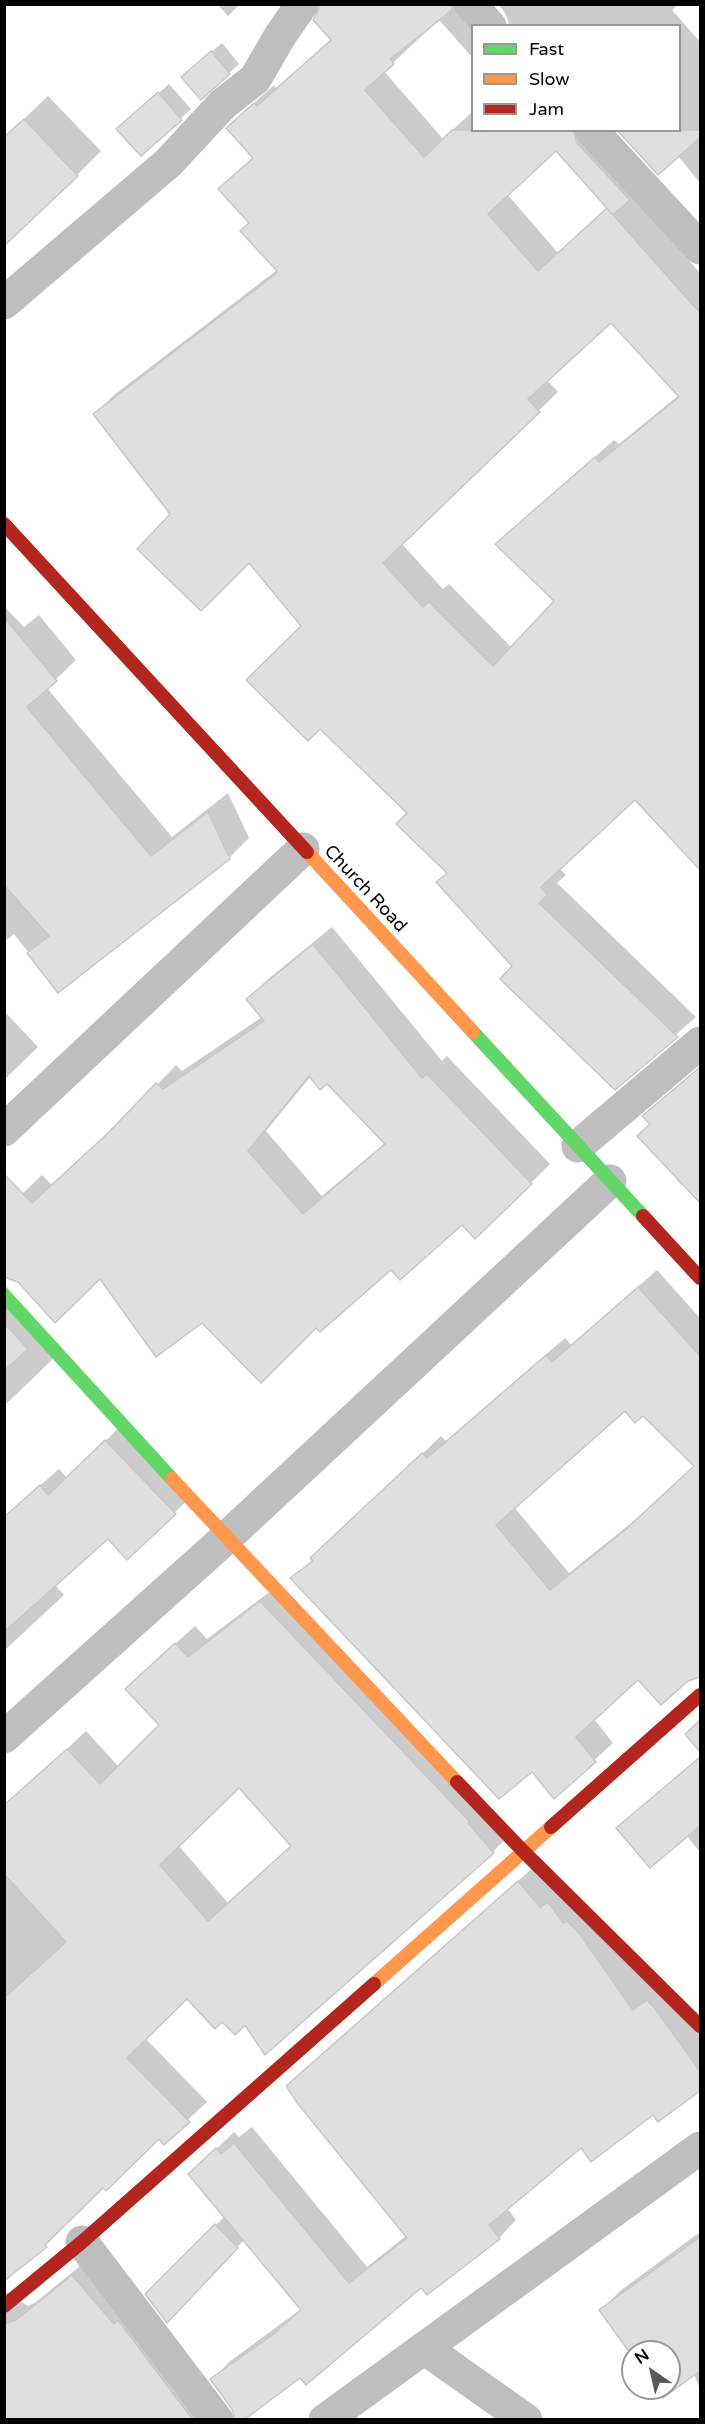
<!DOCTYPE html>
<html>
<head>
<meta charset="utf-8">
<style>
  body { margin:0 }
  #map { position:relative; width:705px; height:2424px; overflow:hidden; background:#fff; font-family:"Varela Round",sans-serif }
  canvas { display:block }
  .frame { position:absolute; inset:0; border:6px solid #000; pointer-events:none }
  .legend { position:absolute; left:471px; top:24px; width:210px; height:108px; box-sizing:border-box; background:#fff; border:2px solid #999; margin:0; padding:8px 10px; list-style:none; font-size:18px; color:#000 }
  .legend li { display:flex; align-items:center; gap:12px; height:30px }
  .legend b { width:30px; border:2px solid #999 }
  .north { position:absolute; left:621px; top:2340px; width:60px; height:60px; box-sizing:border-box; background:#fff; border:2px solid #999; border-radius:50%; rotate:326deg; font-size:16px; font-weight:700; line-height:24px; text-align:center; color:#000 }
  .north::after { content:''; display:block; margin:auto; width:21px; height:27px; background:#595959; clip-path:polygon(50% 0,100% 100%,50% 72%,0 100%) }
</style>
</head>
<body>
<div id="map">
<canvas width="705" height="2424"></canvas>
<div class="frame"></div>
<ul class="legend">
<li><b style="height:8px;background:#63d668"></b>Fast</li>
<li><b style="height:8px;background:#ff974d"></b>Slow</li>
<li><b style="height:8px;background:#b3261e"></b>Jam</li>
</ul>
<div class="north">N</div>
</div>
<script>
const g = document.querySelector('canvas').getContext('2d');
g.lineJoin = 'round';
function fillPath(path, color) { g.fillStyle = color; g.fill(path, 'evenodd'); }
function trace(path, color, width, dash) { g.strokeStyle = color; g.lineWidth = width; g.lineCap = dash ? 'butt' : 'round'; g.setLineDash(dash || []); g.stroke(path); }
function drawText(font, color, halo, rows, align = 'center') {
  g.font = font + ' "Varela Round",sans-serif'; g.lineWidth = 6; g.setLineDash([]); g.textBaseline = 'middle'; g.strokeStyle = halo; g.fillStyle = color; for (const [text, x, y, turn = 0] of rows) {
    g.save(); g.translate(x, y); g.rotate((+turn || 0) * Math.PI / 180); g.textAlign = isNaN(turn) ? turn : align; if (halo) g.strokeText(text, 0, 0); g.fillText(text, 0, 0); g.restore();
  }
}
fillPath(new Path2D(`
  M217,4H240L228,16Z
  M322,4H481L503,25L509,26H472V57L439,20L384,71L443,139L472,112V130H602L632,196L700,273V868L636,798L559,868L566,875L557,883L696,1017L615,1088L514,966L448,872L409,813L303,626L249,561L172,514L95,414L114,395L277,270L250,223L220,189L254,157L247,109L274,85L276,88L332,39ZM556,149L608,207L558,253L507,194ZM611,320L679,395L619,444L614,440L497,544L556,601L512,648L449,584L443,589L401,543L558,392L547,380Z
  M498,4H679L672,10L700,42V183L678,156L680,26H510L505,13Z
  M222,43L239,64L202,98L193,67Z
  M169,84L191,109L141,154L128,120Z
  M48,96L101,151L77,175L4,138Z
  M4,606L24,627L39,615L76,660L47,688L172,837L228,793L249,838L229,858L59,991L14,934L4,942Z
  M332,927L442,1061L447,1056L550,1164L531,1183L392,1267L316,1326L202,1321L100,1277L4,1211L42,1175L52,1185L121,1122L176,1065L182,1071L262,1017L248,999L267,980ZM311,1076L327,1082L385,1143L322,1196L266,1131Z
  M4,1011L38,1047L4,1080Z
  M700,1066V1193L652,1123L644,1116Z
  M657,1270L700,1318V1676L638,1678L594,1719L613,1743L554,1797L532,1770L292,1579L441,1436L446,1441L565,1338L571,1345ZM625,1409L643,1414L695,1465L645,1512L569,1573L514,1507Z
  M4,1283L56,1356L4,1406Z
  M124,1423L193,1495L127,1558L108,1537L55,1585L64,1595L4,1651V1543L12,1510L59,1469L67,1478Z
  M280,1584L511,1833L493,1852L245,2023L222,2020L187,1997L145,2038L207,2102L164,2142L159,2136L103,2186L46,2245L4,2282V1808L86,1731L119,1767L161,1725L146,1670L195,1626L207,1639ZM239,1786L292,1845L228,1903L178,1845Z
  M700,1756V1852L687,1836L618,1828Z
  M536,1865L700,2030V2089L658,2120L653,2113L581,2146L507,2208L516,2220L499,2238L422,2286L243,2420H4V2291L28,2306L36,2302L91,2257L230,2419H237L234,2408L212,2380L229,2362L301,2309L244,2240L167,2320L147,2294L225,2216L190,2174L234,2132L239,2137L252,2127L367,2267L407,2235L305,2069Z
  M700,2232V2389L694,2374L663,2396L657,2388H669V2352H633V2355L601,2310L620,2291Z`), '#0003');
const building = new Path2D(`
  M321,4H452V10L390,59L394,64L365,90L424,157L452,130H573L577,143L630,200L613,215L556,151L488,214L538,271L607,208L700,313V870L635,800L541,887L548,895L539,903L678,1037L615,1090L500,979L512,966L436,882L447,873L396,824L407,813L320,729L308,741L246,680L301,626L249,563L201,611L137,549L170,514L93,414L278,272L240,231L249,223L218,189L253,158L226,128L254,103L257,106L331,40L313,20ZM611,323L679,397L599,462L595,457L495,544L554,601L493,666L429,602L423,607L383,563L540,412L528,399Z
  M211,51L230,74L201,100L181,77Z
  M158,92L182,120L141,156L116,129Z
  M24,119L78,176L4,246V137Z
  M617,130H700V138L658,175Z
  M4,617L57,681L27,707L151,856L208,812L230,859L58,993L27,953L49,936L4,885Z
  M313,944L422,1078L427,1074L532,1184L475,1239L462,1225L400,1280L391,1270L320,1332L316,1328L261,1383L202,1323L156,1357L100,1279L55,1323L18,1282L4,1277V1174L32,1203L108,1133L156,1083L163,1089L264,1021L246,999ZM309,1076L320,1090L327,1084L385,1144L303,1214L248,1151Z
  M700,1067V1203L637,1136L650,1124L642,1116Z
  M638,1287L700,1356V1677L688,1681L661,1705L638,1680L576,1737L596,1762L554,1799L532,1772L499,1799L290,1578L313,1561L310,1558L422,1453L427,1458L546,1355L552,1362ZM625,1411L635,1423L643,1416L694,1466L625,1530L550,1590L496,1525Z
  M4,1323L28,1349L4,1371Z
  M105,1440L176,1514L127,1560L108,1539L4,1632V1517L40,1485L48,1495Z
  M260,1601L470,1822L468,1823L494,1853L265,2055L245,2025L235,2035L222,2022L215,2029L187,1999L127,2058L190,2122L164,2145L159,2139L106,2191L103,2188L45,2245L47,2247L4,2281V1998L66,1942L4,1874V1805L67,1749L100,1784L159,1725L125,1689L175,1643L188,1657ZM239,1788L291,1846L208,1921L160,1865Z
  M700,1720V1752L685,1734Z
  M700,1757V1826L650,1868L616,1828Z
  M518,1881L540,1907L548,1902L563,1923L567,1921L579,1933L633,2010L647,2000L654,2007L700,2071V2091L658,2122L653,2115L591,2162L581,2148L489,2225L500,2239L427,2295L421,2288L306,2385L300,2378L244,2420H235L232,2409L210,2379L271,2336L301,2310L188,2174L216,2148L221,2154L234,2143L349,2283L407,2238L298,2104L286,2086Z
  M215,2224L238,2248L167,2323L145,2294Z
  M700,2237V2371L663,2398L656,2388H669V2352H633V2357L599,2310Z
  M72,2275L114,2324L118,2320L193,2420H4V2324L16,2320Z`);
fillPath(building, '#dfdfdf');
trace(building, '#c7c7c7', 1.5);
trace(new Path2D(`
  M470,4L490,26
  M591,130L700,248
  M4,303L168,163L223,104L255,79L280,36L302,4
  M4,1130L303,849
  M578,1146L700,1043
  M4,1737L226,1538L610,1181
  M82,2242L217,2420
  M424,2348L526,2420
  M325,2420L700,2148`), '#bebebe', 33);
trace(new Path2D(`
  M473,1032L643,1216
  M4,1295L172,1479`), '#63d668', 14);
trace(new Path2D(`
  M307,852L473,1032
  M172,1479L457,1782
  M374,1984L551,1827`), '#ff974d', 14);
trace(new Path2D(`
  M4,524L307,852
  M643,1216L700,1278
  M457,1782L523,1851L700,2026
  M551,1827L700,1695
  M4,2306L82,2242L374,1984`), '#b3261e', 14);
drawText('18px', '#000', '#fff', [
  ["Church Road",365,889,47]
]);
</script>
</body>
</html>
